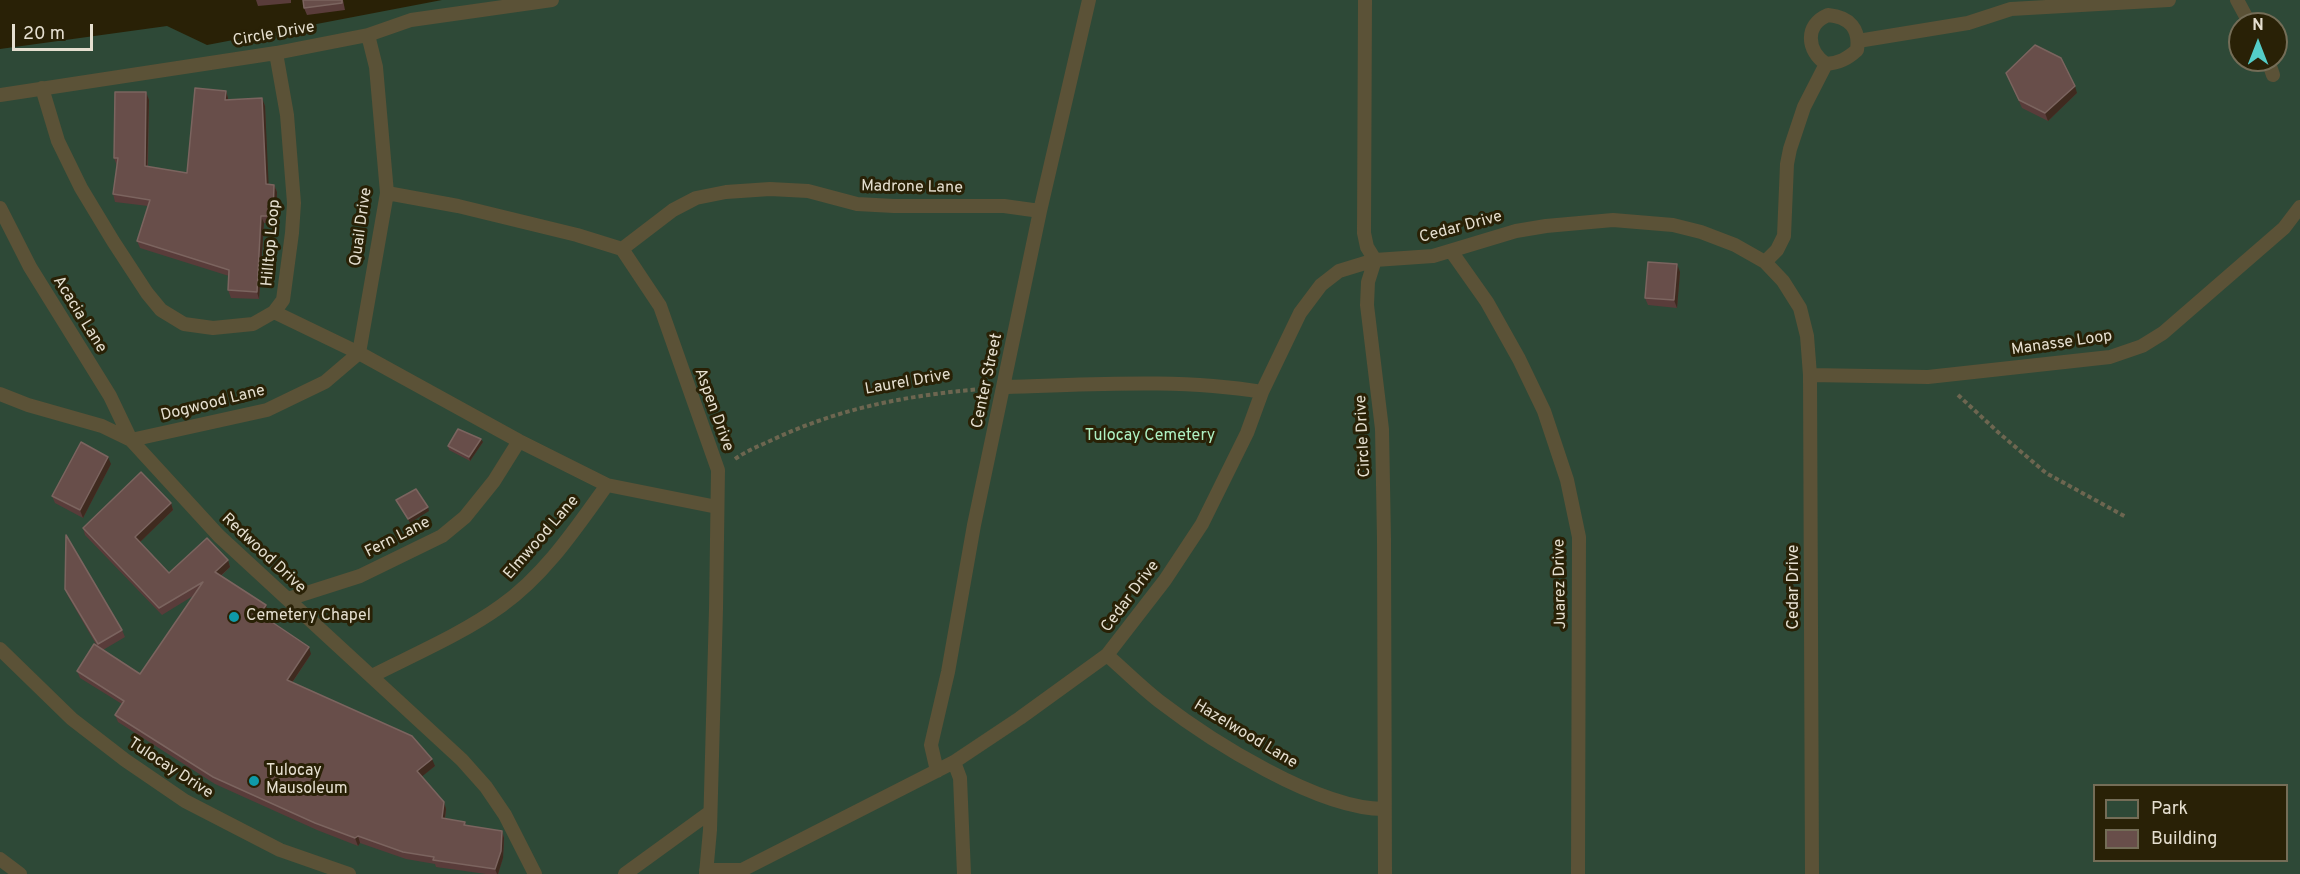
<!DOCTYPE html>
<html>
<head>
<meta charset="utf-8">
<style>
  body { margin:0 }
  #map { position:relative; width:2300px; height:874px; overflow:hidden; background:#292106; font-family:Overpass,sans-serif }
  canvas { display:block }
  .legend { position:absolute; left:2093px; top:784px; width:195px; height:78px; box-sizing:border-box; background:#292106; border:2px solid #746d57; margin:0; padding:8px 10px; list-style:none; font-size:18px; color:#e5dfd0 }
  .legend li { display:flex; align-items:center; gap:12px; height:30px }
  .legend b { width:30px; border:2px solid #746d57 }
  .north { position:absolute; left:2228px; top:12px; width:60px; height:60px; box-sizing:border-box; background:#292106; border:2px solid #746d57; border-radius:50%; rotate:0deg; font-size:16px; font-weight:700; line-height:24px; text-align:center; color:#e5dfd0 }
  .north::after { content:''; display:block; margin:auto; width:21px; height:27px; background:#54cdc8; clip-path:polygon(50% 0,100% 100%,50% 72%,0 100%) }
  .scale { position:absolute; left:12px; top:24px; width:81px; height:27px; box-sizing:border-box; border:3px solid #e5dfd0; border-top:0; padding-left:8px; font-size:18px; line-height:21px; white-space:nowrap; color:#e5dfd0; -webkit-text-stroke:4px #292106; paint-order:stroke }
</style>
</head>
<body>
<div id="map">
<canvas width="2300" height="874"></canvas>
<ul class="legend">
<li><b style="height:16px;background:#2e4937"></b>Park</li>
<li><b style="height:16px;background:#684e4a"></b>Building</li>
</ul>
<div class="north">N</div>
<div class="scale">20 m</div>
</div>
<script>
const g = document.querySelector('canvas').getContext('2d');
g.lineJoin = 'round';
function fillPath(path, color) { g.fillStyle = color; g.fill(path, 'evenodd'); }
function trace(path, color, width, dash) { g.strokeStyle = color; g.lineWidth = width; g.lineCap = dash ? 'butt' : 'round'; g.setLineDash(dash || []); g.stroke(path); }
function drawText(font, color, halo, rows, align = 'center') {
  g.font = font + ' Overpass,sans-serif'; g.lineWidth = 6; g.setLineDash([]); g.textBaseline = 'middle'; g.strokeStyle = halo; g.fillStyle = color; for (const [text, x, y, turn = 0] of rows) {
    g.save(); g.translate(x, y); g.rotate((+turn || 0) * Math.PI / 180); g.textAlign = isNaN(turn) ? turn : align; if (halo) g.strokeText(text, 0, 0); g.fillText(text, 0, 0); g.restore();
  }
}
fillPath(new Path2D(`
  M442,0H2300V874H0V49L167,26L207,45ZM2240,24H2276V60H2240ZM2094,786H2286V860H2094Z`), '#2e4937');
trace(new Path2D(`
  M1958,395L1999,433L2046,473L2126,517
  M735,459C746,451 759,446 772,440C839,408 909,395 982,389`), '#6d6650', 4, [4.5, 3]);
trace(new Path2D(`
  M1365,0L1364,233L1367,247L1375,260L1368,282L1367,305L1382,429L1384,539L1385,874
  M2237,0L2250,24
  M1828,15C1850,17 1860,29 1857,50C1847,59 1839,63 1826,64C1807,51 1804,25 1828,15Z
  M1858,41L1968,23L2011,9L2169,0
  M2268,60L2273,75
  M42,88L58,141L81,188L113,241L147,293L161,310L184,324L213,328L253,324L274,312L283,300L292,233L294,203L287,115L276,53
  M0,95L276,53L368,35L411,20L552,0
  M387,193L458,206L577,235L622,249L660,306L718,470L716,609L710,830L706,874
  M0,208L30,267L110,396L131,440
  M622,249L673,210L696,198L726,192L770,189L808,191L857,204L894,206H1004L1040,211
  M1451,251L1487,302L1519,359L1544,411L1567,480L1579,537L1578,874
  M1765,262L1777,250L1784,236L1787,164L1790,149L1804,107L1826,64
  M274,312L359,353L519,441L607,485L717,507
  M359,353L387,193L376,67L368,35
  M1810,375L1928,377L2110,357L2142,346L2163,333L2284,228L2300,207
  M1004,387C1089,385 1177,378 1262,392
  M0,394L28,405L102,426L131,440L219,536L462,760L486,787L505,815L535,874
  M131,440L267,410L325,382L359,353
  M288,599L360,576L442,536L465,517L494,481L519,441
  M0,649L72,719L125,760L185,801L280,850L349,874
  M1107,655C1124,670 1141,687 1159,701C1211,741 1318,809 1384,809
  M372,676C415,654 462,634 501,606C545,575 576,528 607,485
  M954,762L960,778L964,874
  M937,771L931,745L948,672L974,525L1040,211L1089,0
  M0,859L20,874
  M706,870H742L954,762L1020,718L1107,655L1165,580L1202,524L1247,433L1262,392L1300,313L1321,285L1339,271L1375,260L1433,256L1516,231L1546,226L1613,220L1673,225L1701,232L1735,245L1765,262L1783,281L1800,308L1807,336L1810,375L1812,874
  M625,874L709,813`), '#5b5237', 14);
fillPath(new Path2D(`
  M256,0H291V3L258,6Z
  M303,0H343L345,10L307,15L304,8Z
  M2006,73L2077,93L2048,121L2022,108Z
  M226,91L228,98V100L262,98L265,106L268,185H274L277,192L276,224L264,223L259,299L231,298L228,290L229,276L140,248L137,241L148,206L115,202L113,194L117,166L114,158L146,92L149,100L148,167L187,173Z
  M1680,272L1677,308L1648,305L1645,298Z
  M483,442L470,461L449,450L448,446Z
  M111,464L83,518L55,503L52,496Z
  M171,503L173,510L140,542L169,573L228,560L230,567L221,576L268,612L265,618L311,654L292,683L435,766L422,776L446,809L445,819L465,822L466,825L502,831L504,838L503,858L498,874H486L436,867L435,864L406,859L360,843L358,846L317,830L215,784L118,722L115,715L122,704L80,678L77,671L97,646L68,596L65,589L122,630L125,637L103,650L140,674L193,596L162,615L85,535L83,528Z`), '#593c3a');
fillPath(new Path2D(`
  M2075,86L2077,93L2048,121L2045,113Z
  M226,91L228,98L227,108L225,100Z
  M146,92L149,100L147,174L145,166Z
  M262,98L265,106L269,192L266,184Z
  M274,185L277,192L276,224L273,216Z
  M261,216L264,223L259,299L257,292Z
  M1677,264L1680,272L1677,308L1674,300Z
  M481,439L483,442L470,461L469,457Z
  M108,457L111,464L83,518L80,510Z
  M171,503L173,510L138,544L135,537Z
  M428,507L429,511L410,523L408,519Z
  M228,560L230,567L217,579L215,572Z
  M266,605L268,612L263,621L260,614Z
  M309,647L311,654L289,687L287,680Z
  M432,759L435,766L420,778L417,771Z
  M444,802L446,809L444,825L442,818Z
  M502,831L504,838L503,858L498,874H497L495,869Z
  M358,836L360,843L358,846L355,838Z`), '#3f2a1f');
const building = new Path2D(`
  M303,0H342V3L304,8Z
  M2035,45L2061,58L2075,86L2045,113L2019,100L2006,73Z
  M195,88L226,91L225,100L262,98L266,184L274,185L273,216H261L257,292L228,290L229,270L137,241L150,200L113,194L118,158H114L115,92H146L145,166L187,173Z
  M1648,262L1677,264L1674,300L1645,298Z
  M458,429L481,439L469,457L448,446Z
  M81,442L108,457L80,510L52,496Z
  M141,472L171,503L135,537L169,573L207,538L228,560L215,572L266,605L260,614L309,647L287,680L412,736L432,759L417,771L444,802L442,818L465,822L464,825L502,831L501,851L495,869L433,860L434,857L403,852L358,836L355,838L315,823L213,777L115,715L124,701L77,671L94,644L140,674L203,582L159,608L83,528Z
  M416,489L428,507L408,519L396,500Z
  M66,535L122,630L98,644L65,589Z`);
fillPath(building, '#684e4a');
trace(building, '#7b645f', 1.5);
for (const [x, y, r, color] of [
  [234,617,6,"#0f9aa8"],
  [254,781,6,"#0f9aa8"]
]) { const dot = new Path2D(); dot.arc(x, y, r, 0, 2 * Math.PI); g.fillStyle = color; g.fill(dot); trace(dot, '#292106', 2); }
drawText('16px', '#e5dfd0', '#292106', [
  ["Circle Drive",274,35,-10],
  ["Madrone Lane",912,188,1],
  ["Quail Drive",362,227,-82],
  ["Cedar Drive",1461,228,-15],
  ["Hilltop Loop",272,243,-85],
  ["Acacia Lane",79,315,58],
  ["Manasse Loop",2062,344,-8],
  ["Center Street",988,381,-78],
  ["Laurel Drive",908,383,-10],
  ["Dogwood Lane",213,404,-14],
  ["Aspen Drive",713,410,70],
  ["Circle Drive",1364,436,-93],
  ["Fern Lane",398,538,-27],
  ["Elmwood Lane",542,538,-49],
  ["Redwood Drive",263,554,43],
  ["Juarez Drive",1561,584,-91],
  ["Cedar Drive",1795,587,-90],
  ["Cedar Drive",1131,597,-53],
  ["Hazelwood Lane",1245,735,31],
  ["Tulocay Drive",170,769,33]
]);
drawText('16px', '#aef1c3', '#292106', [
  ["Tulocay Cemetery",1150,437]
]);
drawText('16px', '#e5dfd0', '#292106', [
  ["Cemetery Chapel",246,617],
  ["Tulocay",266,772],
  ["Mausoleum",266,790]
], 'left');
</script>
</body>
</html>
